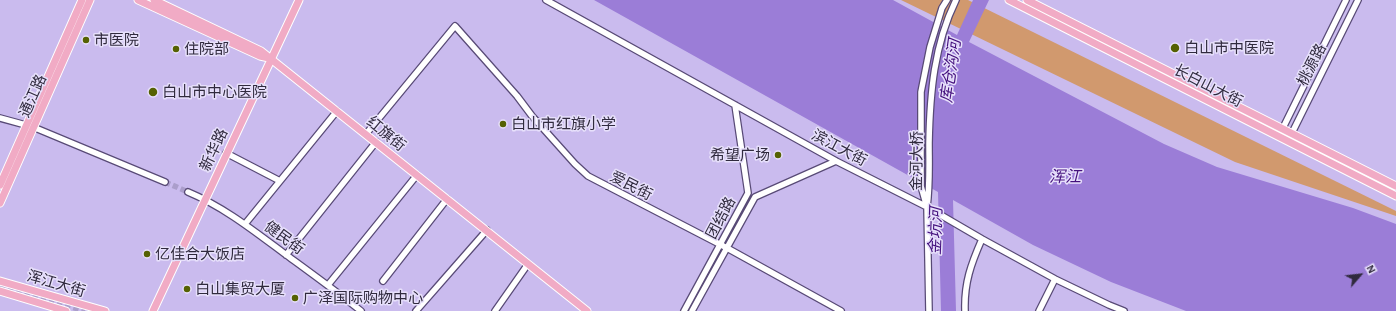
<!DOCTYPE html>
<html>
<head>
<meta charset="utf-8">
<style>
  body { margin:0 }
  #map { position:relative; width:1396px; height:311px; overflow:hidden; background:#cabbee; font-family:"Alegreya Sans",sans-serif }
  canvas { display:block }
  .north { position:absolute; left:1340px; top:255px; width:40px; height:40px; -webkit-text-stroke:3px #e7e0fb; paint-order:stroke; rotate:62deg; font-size:11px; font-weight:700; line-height:16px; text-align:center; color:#302a3e }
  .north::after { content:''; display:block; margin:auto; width:14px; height:18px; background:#302a3e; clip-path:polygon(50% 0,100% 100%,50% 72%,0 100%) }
</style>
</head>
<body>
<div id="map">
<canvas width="1396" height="311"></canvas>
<div class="north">N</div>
</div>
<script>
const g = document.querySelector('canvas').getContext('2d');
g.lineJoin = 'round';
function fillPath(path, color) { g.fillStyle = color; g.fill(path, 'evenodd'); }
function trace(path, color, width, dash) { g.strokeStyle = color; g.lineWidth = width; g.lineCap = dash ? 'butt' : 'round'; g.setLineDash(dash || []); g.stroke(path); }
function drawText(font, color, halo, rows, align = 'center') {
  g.font = font + ' "Alegreya Sans","Noto Sans SC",sans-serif'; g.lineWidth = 3; g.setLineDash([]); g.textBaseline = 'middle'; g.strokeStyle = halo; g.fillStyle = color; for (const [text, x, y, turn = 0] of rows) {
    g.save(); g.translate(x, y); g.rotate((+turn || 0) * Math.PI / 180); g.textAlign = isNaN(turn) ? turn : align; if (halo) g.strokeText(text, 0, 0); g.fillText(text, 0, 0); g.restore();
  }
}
fillPath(new Path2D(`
  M901,0H968L1396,211V216L1235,162Z`), '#d1996e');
fillPath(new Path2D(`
  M594,0H893L957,35L973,0H989L969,42L1164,144L1217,167L1353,208L1396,224V311H1186L1111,282L1033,245L953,200L956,311H941L938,192Z`), '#9b7dd7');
trace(new Path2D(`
  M165,182L188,192
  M0,286L85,311`), '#ab9ecb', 5.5, [5.5, 3]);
const minor = new Path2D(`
  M546,0L836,161L927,207L982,239L1055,279L1109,305L1124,311
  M0,118L33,127L165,182
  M366,134L455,26L517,96L532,116L575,164L588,176L727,248L841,311
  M1279,136L1346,0
  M1288,141L1358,0
  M226,153L280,181
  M188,192C224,207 254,231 285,254C311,273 336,291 361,311
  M926,204L921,186V92L930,47L942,8L947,0
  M245,224L337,111
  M286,255L376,142
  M383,281L447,199
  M328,285L417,175
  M416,311L487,230
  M495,311L528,264
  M684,311L748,193L735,105
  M692,311L755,197L836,161
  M929,311L927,207C930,185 929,164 929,143C930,93 934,45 956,0
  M965,311C964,283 971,264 982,239
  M1039,311L1055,279`);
const major = new Path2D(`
  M138,0L260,56L269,58
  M154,0L261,51L587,311
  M1009,0L1396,196
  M1027,0L1396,186
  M0,185L82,0
  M0,203L90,0
  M0,281L105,311
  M0,291L66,311
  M153,311L299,0`);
trace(minor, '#584a76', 8);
trace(major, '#fff', 9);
trace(minor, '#fff', 5.5);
trace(major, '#f1abc5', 7);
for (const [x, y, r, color] of [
  [86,40,4,"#556102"],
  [1175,48,5,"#556102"],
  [176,49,4,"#556102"],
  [153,92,5,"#556102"],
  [503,124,4,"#556102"],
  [778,155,4,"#556102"],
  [147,254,4,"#556102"],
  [187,289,4,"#556102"],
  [295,298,4,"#556102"]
]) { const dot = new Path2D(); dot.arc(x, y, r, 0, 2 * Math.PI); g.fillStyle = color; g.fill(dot); trace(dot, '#e7e0fb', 1.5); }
drawText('15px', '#302a3e', '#e7e0fb', [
  ["市医院",94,40],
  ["白山市中医院",1184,48],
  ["住院部",184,49],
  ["白山市中心医院",162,92],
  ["白山市红旗小学",511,124],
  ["希望广场",770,155,"right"],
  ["亿佳合大饭店",155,254],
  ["白山集贸大厦",195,289],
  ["广泽国际购物中心",303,298]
], 'left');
drawText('15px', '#302a3e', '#e7e0fb', [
  ["桃源路",1312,65,-63],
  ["长白山大街",1208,86,27],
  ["通江路",33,96,-66],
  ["红旗街",386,134,39],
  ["滨江大街",839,148,28],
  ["新华路",214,150,-65],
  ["金河大桥",917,161,-89],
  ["爱民街",631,186,27],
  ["团结路",721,218,-62],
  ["健民街",284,238,36],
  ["浑江大街",56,284,16]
]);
drawText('italic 16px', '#44107d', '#e7e0fb', [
  ["库仓沟河",951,71,-82],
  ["浑江",1065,177],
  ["金坑河",936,231,-88]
]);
</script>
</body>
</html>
